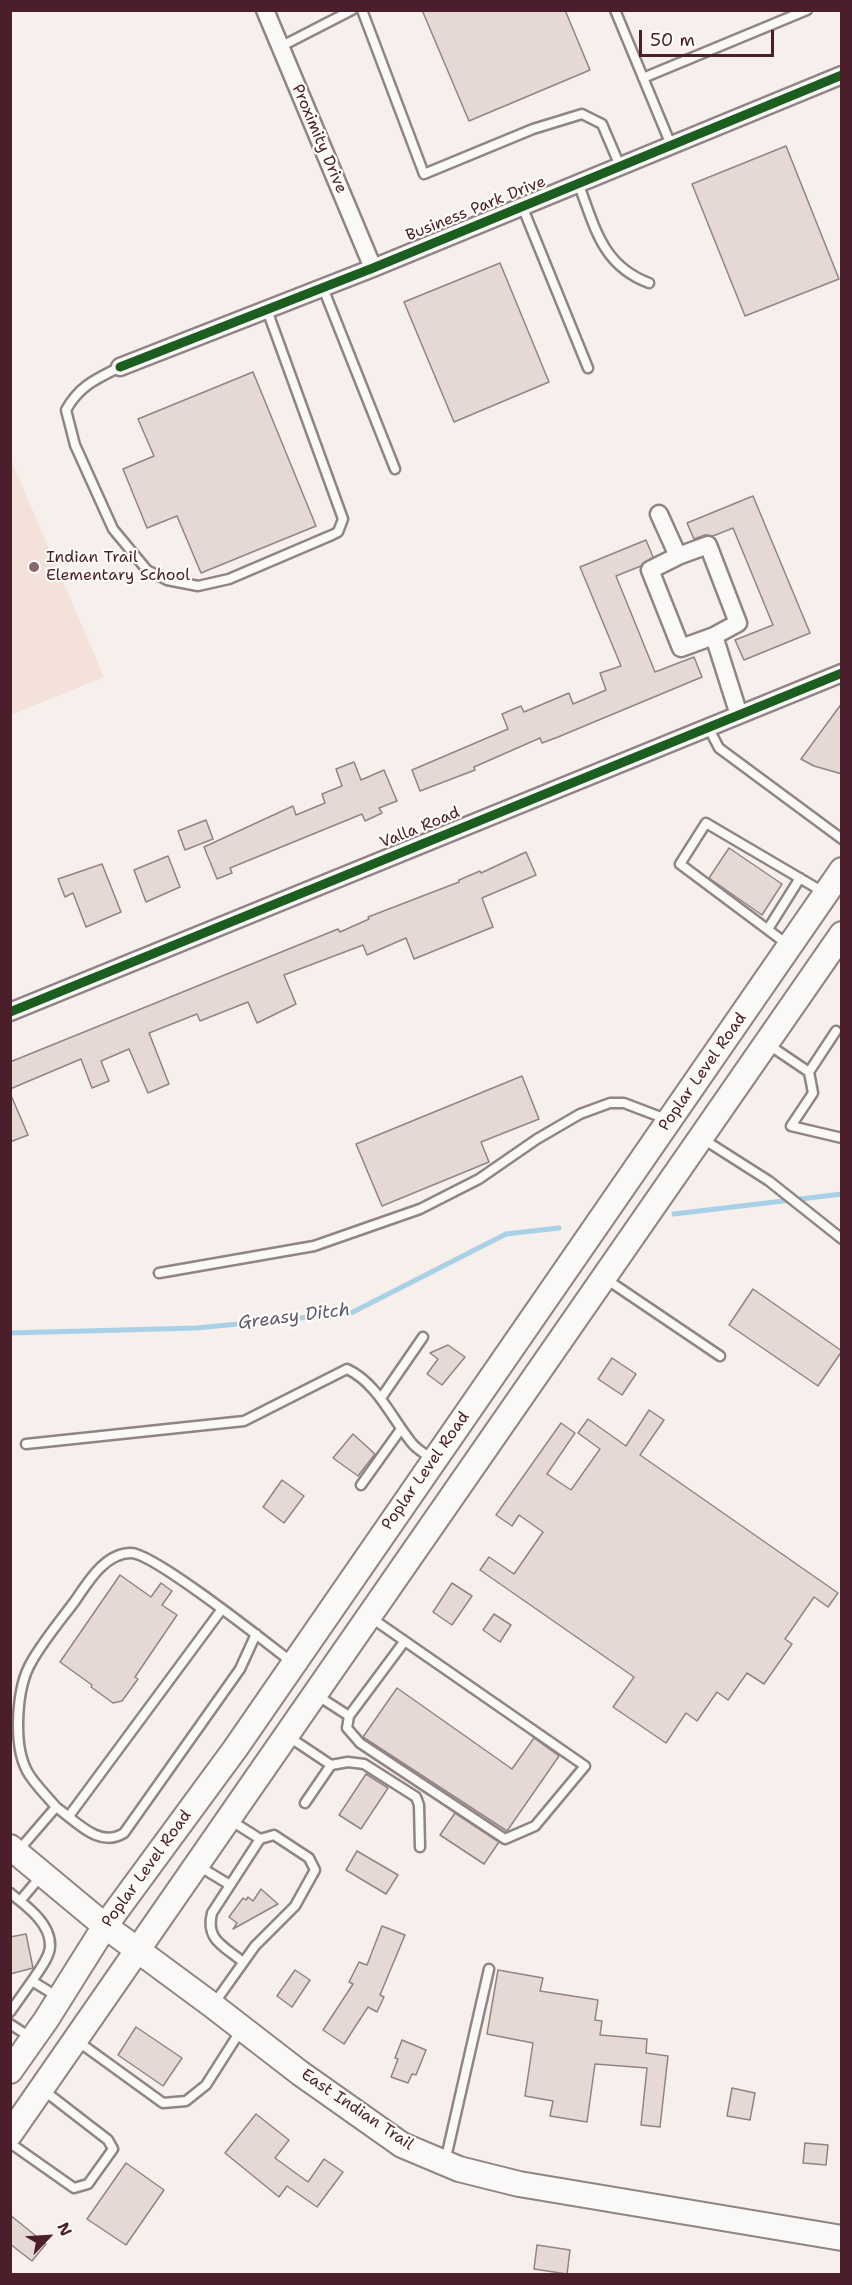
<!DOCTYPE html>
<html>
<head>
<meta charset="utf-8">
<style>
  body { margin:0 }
  #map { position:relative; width:852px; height:2285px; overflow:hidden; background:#f6efeb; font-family:"Shantell Sans",sans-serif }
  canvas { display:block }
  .frame { position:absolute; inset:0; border:12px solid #4a1f2b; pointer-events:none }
  .north { position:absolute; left:18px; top:2207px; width:60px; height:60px; -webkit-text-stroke:4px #fdfcf7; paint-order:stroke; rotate:65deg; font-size:16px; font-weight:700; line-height:24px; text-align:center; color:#4a1f2b }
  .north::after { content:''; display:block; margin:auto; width:21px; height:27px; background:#4a1f2b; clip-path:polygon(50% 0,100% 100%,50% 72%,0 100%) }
  .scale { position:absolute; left:639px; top:30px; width:135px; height:27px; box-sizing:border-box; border:3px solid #4a1f2b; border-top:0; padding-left:8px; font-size:18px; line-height:21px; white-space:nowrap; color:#4a1f2b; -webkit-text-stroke:4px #fdfcf7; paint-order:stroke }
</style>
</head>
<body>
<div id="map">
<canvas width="852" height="2285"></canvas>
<div class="frame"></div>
<div class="north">N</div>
<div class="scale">50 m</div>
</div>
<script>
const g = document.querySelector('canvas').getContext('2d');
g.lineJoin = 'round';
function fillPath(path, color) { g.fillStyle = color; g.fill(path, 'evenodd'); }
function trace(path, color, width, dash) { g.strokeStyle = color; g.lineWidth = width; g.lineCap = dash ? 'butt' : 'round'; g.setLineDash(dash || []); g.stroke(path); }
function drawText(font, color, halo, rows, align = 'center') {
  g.font = font + ' "Shantell Sans",sans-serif'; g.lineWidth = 4.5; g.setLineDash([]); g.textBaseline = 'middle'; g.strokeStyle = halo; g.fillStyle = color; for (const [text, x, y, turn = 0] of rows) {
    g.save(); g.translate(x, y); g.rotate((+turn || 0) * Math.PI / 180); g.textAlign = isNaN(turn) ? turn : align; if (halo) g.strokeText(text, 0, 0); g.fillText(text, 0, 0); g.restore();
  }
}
fillPath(new Path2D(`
  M10,457L104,677L11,715H10Z`), '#f4e2da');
trace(new Path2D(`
  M674,1214L842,1194
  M10,1333L197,1328L351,1313L506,1234L559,1228`), '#a8d1e8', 5);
const building = new Path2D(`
  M422,10H565L590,70L469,121Z
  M786,146L839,279L745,316L692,184Z
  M500,263L549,382L454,422L404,302Z
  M253,372L316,526L201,573L177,516L147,528L123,469L154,456L138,419Z
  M753,496L810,633L744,660L735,640L773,625L733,528L713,536L705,535L694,539L687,523Z
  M646,540L653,557L641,566L616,576L655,672L694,657L702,677L558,737L542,743L540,738L474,767L475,770L420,791L412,770L508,729L502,714L521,706L524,712L569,693L573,704L606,690L600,673L621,666L580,567Z
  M842,703V774L814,766L801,759Z
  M354,762L361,780L384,770L397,801L379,808L382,813L365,821L362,814L230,868L232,873L217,879L204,847L293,806L296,815L325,803L322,794L342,786L336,769Z
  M206,820L213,839L185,850L178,831Z
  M729,848L782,884L762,915L709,878Z
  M526,852L536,875L482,898L493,927L414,959L406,938L367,955L363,945L284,975L296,1004L257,1023L248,1002L200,1021L197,1014L149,1033L169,1084L148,1093L129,1049L101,1061L109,1081L92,1088L81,1059L10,1089V1062L338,929L340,932L369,919L368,917L459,882V880L480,871L481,873Z
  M168,856L180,887L146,902L134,870Z
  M102,864L121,912L86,927L73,893L65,897L58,879Z
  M522,1076L539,1119L481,1142L489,1162L382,1206L356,1144Z
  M10,1093L28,1135L10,1142Z
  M753,1289L842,1351L818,1386L729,1325Z
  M448,1345L465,1357L442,1385L427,1374L438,1359L430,1353Z
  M612,1358L636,1374L622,1395L598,1379Z
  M649,1410L664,1420L640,1455L838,1593L828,1607L814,1597L785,1639L792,1644L764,1684L747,1673L728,1700L717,1692L697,1721L686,1713L666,1743L613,1707L634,1677L480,1570L489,1557L514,1574L543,1532L519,1515L512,1526L496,1515L561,1423L575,1433L547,1474L571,1490L600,1449L578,1433L588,1419L626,1446Z
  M353,1434L375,1454L358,1476L333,1458Z
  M282,1480L304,1496L284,1523L263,1507Z
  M120,1575L151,1597L161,1583L172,1591L162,1605L177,1615L135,1677L138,1679L122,1701L113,1703L91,1687L92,1685L60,1662Z
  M452,1583L472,1596L452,1625L433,1612Z
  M494,1614L511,1625L500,1642L483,1630Z
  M397,1688L512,1769L534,1738L559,1756L507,1831L363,1737Z
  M366,1774L388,1788L361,1829L339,1815Z
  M455,1813L499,1842L484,1864L440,1835Z
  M357,1851L398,1875L386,1894L346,1870Z
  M261,1889L278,1904L233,1929L237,1923L229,1917L243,1898L246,1900L248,1897L253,1901Z
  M382,1926L405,1935L380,1995L384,1997L377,2012L368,2007L344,2044L323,2030L353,1984L349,1982L359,1962L367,1965Z
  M26,1934L33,1968L10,1974V1937Z
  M295,1970L310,1980L292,2007L277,1996Z
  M498,1970L543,1978L540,1991L598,2000L595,2020L602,2021L600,2035L647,2039L646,2053L668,2056L660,2127L641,2125L647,2068L595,2064L587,2122L550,2116L553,2101L525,2096L533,2043L487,2034Z
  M136,2027L182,2058L163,2086L118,2055Z
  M402,2040L426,2050L416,2075L412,2074L408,2083L391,2077L398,2059L395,2058Z
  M732,2088L755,2093L750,2120L727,2116Z
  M256,2114L289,2140L275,2158L308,2182L324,2159L343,2172L317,2207L287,2186L279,2197L225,2153Z
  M805,2143L828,2145L826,2165L803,2163Z
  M126,2163L164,2190L126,2245L87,2219Z
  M10,2215L46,2244L32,2261L10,2244Z
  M537,2245L570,2250L567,2274L534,2269Z`);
fillPath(building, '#e6d8d3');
trace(building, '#908485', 1.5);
const lane = new Path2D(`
  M362,10L424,174L533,129L582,114L602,124L620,166
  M615,10L671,145
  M280,47L352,10
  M643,78L807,10
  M578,183C595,226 601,265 649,283
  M522,206L588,368
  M323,288L395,469
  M120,367C96,379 79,386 66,410L75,445L113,529L147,570L167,580L198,586L229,579L332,535L338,532L343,519L267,310
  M708,727L719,748L842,839
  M768,929L800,878
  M787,944L680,864L706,823L825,893
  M769,1045L809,1072L836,1031
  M809,1072L813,1093L791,1126L842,1138
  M703,1139L769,1181L842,1239
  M159,1273L314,1246L420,1209L479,1179L537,1139L580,1114L610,1103H624L666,1119
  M606,1279L720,1356
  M381,1398L423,1337
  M26,1444L244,1421L347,1369C377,1383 391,1417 411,1442C416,1449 425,1454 433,1459
  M361,1485L401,1429
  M315,1694L349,1716L404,1642
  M349,1716L347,1728L360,1743L505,1839L535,1826L585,1766L370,1617
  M289,1737L331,1765L348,1762L364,1764L416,1797L419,1805L420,1847
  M305,1803L331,1765
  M56,1807C76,1821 99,1849 124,1833L240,1669L256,1634
  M69,1816L222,1609
  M18,1851L56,1807C47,1796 34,1784 27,1771C13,1745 16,1687 32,1661C44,1640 60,1621 75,1601C88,1582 105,1553 131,1553C154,1553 268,1644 293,1663
  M197,1865L230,1885
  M10,1893C27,1906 51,1924 50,1946C50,1957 38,1972 32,1981
  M20,1901L41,1876
  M243,1962C224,1946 205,1940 212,1913L260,1839
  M213,2005L255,1946L295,1906L315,1870L309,1858L274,1835L260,1839L230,1820
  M10,2012L32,1981L58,1997
  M10,2024L30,2037
  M76,2040L163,2103L186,2101L206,2085L241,2030
  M10,2143L74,2188L88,2184L113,2149L108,2140L42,2089
  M445,2162L489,1969`);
const street = new Path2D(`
  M265,10L373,268
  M120,367L373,268L842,75
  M659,514L678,556
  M714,636L738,623L708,545L678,556L650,570L681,648L714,636L739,715
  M10,1012L842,673`);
const secondary = new Path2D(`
  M10,1847L105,1926L212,2005L300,2073L402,2145L459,2169L519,2184L842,2238
  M10,2071L46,2020L105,1926L235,1749L842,870
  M10,2134L842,934`);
trace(lane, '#908485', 13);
trace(street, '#908485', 21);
trace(secondary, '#908485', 28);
trace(lane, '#faf9f7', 8);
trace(street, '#faf9f7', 16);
trace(secondary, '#faf9f7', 24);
trace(new Path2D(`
  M120,367L373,268L842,75
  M10,1012L842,673`), '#1b5e20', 9);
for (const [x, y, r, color] of [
  [34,567,6,"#86686e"]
]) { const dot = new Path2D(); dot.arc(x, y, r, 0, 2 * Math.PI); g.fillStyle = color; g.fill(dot); trace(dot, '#fdfcf7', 2); }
drawText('16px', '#4a1f2b', '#fdfcf7', [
  ["Proximity Drive",319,139,67],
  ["Business Park Drive",476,209,-22],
  ["Valla Road",420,828,-22],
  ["Poplar Level Road",703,1072,-55],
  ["Poplar Level Road",426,1471,-55],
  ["Poplar Level Road",147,1869,-54],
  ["East Indian Trail",357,2110,34]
]);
drawText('16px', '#4a1f2b', '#fdfcf7', [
  ["Indian Trail",46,558],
  ["Elementary School",46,576]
], 'left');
drawText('italic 18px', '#5f596d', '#fdfcf7', [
  ["Greasy Ditch",294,1317,-7]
]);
</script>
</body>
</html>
